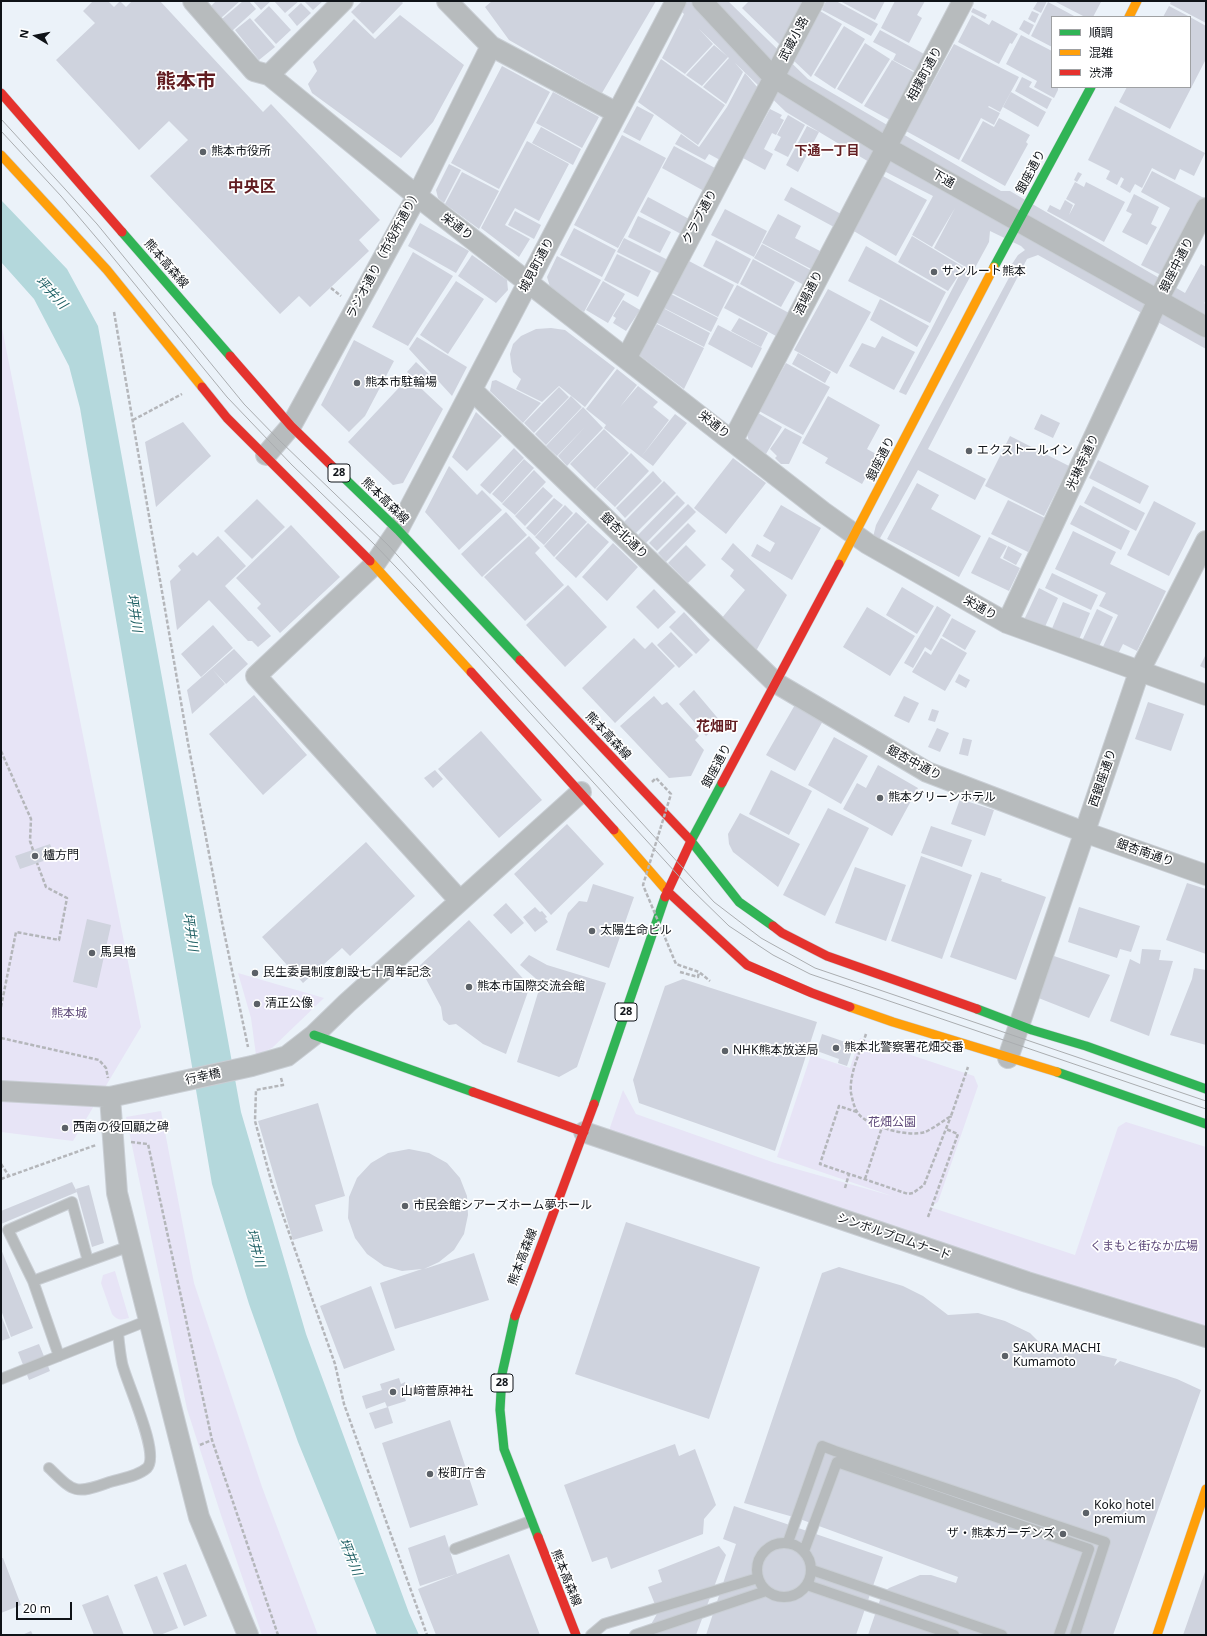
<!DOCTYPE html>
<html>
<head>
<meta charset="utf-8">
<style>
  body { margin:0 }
  #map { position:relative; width:1207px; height:1636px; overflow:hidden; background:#ebf2f9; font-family:"Noto Sans","Noto Sans JP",sans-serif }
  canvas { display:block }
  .frame { position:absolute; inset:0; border:2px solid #0f1318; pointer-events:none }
  .legend { position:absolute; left:1051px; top:16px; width:140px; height:72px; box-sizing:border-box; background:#fff; border:1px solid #9fa1a3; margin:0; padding:5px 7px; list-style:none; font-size:12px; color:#0f1318 }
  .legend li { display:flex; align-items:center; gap:8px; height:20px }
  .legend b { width:20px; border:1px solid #9fa1a3 }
  .north { position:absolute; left:16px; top:16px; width:40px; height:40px; -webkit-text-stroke:3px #fff; paint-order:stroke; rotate:280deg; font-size:11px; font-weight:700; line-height:16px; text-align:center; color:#0f1318 }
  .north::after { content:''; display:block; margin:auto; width:14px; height:18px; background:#0f1318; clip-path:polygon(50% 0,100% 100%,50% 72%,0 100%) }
  .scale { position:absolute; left:16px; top:1602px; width:56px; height:18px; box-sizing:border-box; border:2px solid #0f1318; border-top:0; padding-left:5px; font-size:12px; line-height:14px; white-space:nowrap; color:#0f1318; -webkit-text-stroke:3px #fff; paint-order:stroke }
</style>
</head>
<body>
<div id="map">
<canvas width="1207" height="1636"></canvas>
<div class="frame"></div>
<ul class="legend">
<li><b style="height:5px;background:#30b455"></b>順調</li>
<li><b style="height:5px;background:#ff9f0a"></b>混雑</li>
<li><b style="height:5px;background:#e5322d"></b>渋滞</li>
</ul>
<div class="north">N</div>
<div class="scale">20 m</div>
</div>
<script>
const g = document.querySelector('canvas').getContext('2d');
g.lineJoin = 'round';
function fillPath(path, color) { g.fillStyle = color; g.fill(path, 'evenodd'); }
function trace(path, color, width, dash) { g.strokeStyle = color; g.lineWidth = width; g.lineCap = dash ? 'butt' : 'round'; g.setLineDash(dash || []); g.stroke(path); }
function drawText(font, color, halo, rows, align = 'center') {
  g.font = font + ' "Noto Sans","Noto Sans JP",sans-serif'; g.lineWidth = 3.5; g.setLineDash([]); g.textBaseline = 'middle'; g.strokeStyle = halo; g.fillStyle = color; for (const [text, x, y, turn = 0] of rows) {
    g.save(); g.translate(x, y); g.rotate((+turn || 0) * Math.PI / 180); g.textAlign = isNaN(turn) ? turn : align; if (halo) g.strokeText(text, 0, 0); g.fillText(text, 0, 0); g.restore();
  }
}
fillPath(new Path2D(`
  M1,323L141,1027L73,1141L1,1132Z
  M238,973L324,998L272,1048L256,1055L251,1018Z
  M860,1038L974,1076L978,1086L938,1202L930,1207L1075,1255L1118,1127L1126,1122L1206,1147V1331L606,1139L623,1090L636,1114L775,1163L892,1196L777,1157L811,1055L850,1068Z
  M161,1111L194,1283L262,1487L318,1635H262L221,1515L187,1409L126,1117Z
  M115,1271L129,1318C122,1320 117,1321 112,1314L101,1283L103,1275Z`), '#e7e4f6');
fillPath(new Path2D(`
  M1,200L67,269L98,326L241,1112L306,1334L409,1613L419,1635H377L298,1442L249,1304L212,1184L80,408L69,366L34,299L1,262Z`), '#b4d8dc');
fillPath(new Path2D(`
  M93,1H108L114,7L120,1L126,7L132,1H160L263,112L271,104L380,220L359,240L369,251L310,307L299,296L280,314L150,176L188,140L169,121L139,150L56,60L95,23L83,11Z
  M216,1H240L221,18L211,6Z
  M243,1H249L256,9L232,31L222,19Z
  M253,1H271L261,10Z
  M274,1H299L285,13Z
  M304,1H323L313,10Z
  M362,1H401L403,3L373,34L351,12Z
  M492,1H656L602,93L509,40L485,7Z
  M671,1H728L808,79L1001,191H1010L1185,293L1201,264L1206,267V299L1204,304L1206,302V349L1038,255L1027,259L928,449L986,479L975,500L918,470L879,540L873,537L876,525L1011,274L1010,267L1018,255L1025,250L1021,246L990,231L989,242L906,395L899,392L962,270L948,291L898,262L912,236L963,267L964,266L934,248L955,208L932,247L912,235L933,196L884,171L786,112L735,63L743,72L726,104L703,87L729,58L699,29L713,44L685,74L662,58L684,14Z
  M749,1H804L780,45L742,8Z
  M826,1H836L878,24L871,36L822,10Z
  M840,1H885L875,20Z
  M895,1H925L917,15L922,18L909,43L881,28Z
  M1038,1H1047L1041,13L1033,9Z
  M1054,1H1099L1101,2L1093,17H1085Z
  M1171,1H1206V23L1170,4Z
  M1048,2L1076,17H1052V47L1031,36Z
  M301,3L311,13L297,26L288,15Z
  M269,6L291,30L276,44L254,20Z
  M1169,6L1190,17H1163Z
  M973,8L987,15L985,19L971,12Z
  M820,11L842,24L811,77L793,60Z
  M1032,11L1039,14L1035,23L1028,19Z
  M400,15L464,65L433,122L401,158L312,93L308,84L317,71L313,62L354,19L375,39Z
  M972,15L989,25L992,20L1018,34L1012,44L1010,43L999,64L958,42Z
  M1190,17L1206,26V59L1170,129L1119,102L1127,87H1190Z
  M250,18L275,47L259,60L235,30Z
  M1024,20L1034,25L1029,35L1019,29Z
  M844,26L865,39L835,89L814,75Z
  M880,30L926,55L916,72L893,60L896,54L873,42Z
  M1021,35L1052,51V87H1058V90L1054,98L1034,87L1037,81L1006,64Z
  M865,43L890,59L862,104L837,89Z
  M954,44L1019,77L1000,112L989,106L988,107L1000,113L994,125L981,118L959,160L906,131Z
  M714,45L728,57L702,86L686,75Z
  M661,59L725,105L698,145L638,102Z
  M892,60L915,73L890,120L864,106Z
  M502,66L550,92L499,189L451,163Z
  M745,73L758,88L720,160L709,154L705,160L675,144L681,134L699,147L727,107Z
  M1022,77L1032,82L1029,87L1052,99L1047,109L1015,91Z
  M553,92L599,117L582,148L536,123Z
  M1011,92L1046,112L1038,127L1003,107Z
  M637,106L654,115L640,141L623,132Z
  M1115,106L1205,153L1194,176L1180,169L1175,180L1152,168L1142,188L1135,184L1130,193L1120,187L1124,179L1121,177L1117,185L1106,179L1110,171L1088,160Z
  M770,109L782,115L780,118L784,120L776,135L772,133L764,149L773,154L765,170L743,158Z
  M788,115L805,125L788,157L774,150L781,137L777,135Z
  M999,118L1030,135L1026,142L1028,144L1005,186L961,161L983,121L994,127Z
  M807,126L819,132L798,172L786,165Z
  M541,127L581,149L573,165L532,143Z
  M622,135L666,158L618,248L574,225Z
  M527,141L569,164L539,221L515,208L505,225L530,239L519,257L481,228Z
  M674,146L715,168L704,191L662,168Z
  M449,164L461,170L444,203L438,198L436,190Z
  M1152,171L1204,198L1163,276L1141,265L1170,208L1141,192Z
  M462,172L499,191L479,229L445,204Z
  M1078,172L1082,174L1077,182L1074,180Z
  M881,175L927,200L896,256L852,230Z
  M1075,182L1084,187L1086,182L1125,202L1104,242L1047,211L1050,205L1060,210L1065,200L1073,205L1069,215L1075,204L1066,199Z
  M791,187L841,214L834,227L784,200Z
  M1134,194L1159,207L1151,224L1157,227L1147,245L1122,232L1132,214L1126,211Z
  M648,197L689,219L681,234L640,212Z
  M725,209L767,231L754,257L711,235Z
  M515,211L541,225L534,239L508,225Z
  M778,214L801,226L795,238L820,251L811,269L762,243Z
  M638,216L671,232L660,253L628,237Z
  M420,223L469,251L456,273L408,246Z
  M574,228L616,250L602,277L560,255Z
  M624,238L668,260L661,274L617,252Z
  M716,240L751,259L738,284L703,266Z
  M762,244L812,271L804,285L754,258Z
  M866,246L946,292L930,323L848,281Z
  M413,252L453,276L408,346L372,327Z
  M617,254L651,271L638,297L604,280Z
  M472,255L507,280L508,290L496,303L458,276Z
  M557,256L601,280L584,312L550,287L547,277Z
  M753,259L795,282L781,307L740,284Z
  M689,261L734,285L718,317L672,293Z
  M456,281L484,299L448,354L420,335Z
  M603,281L625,294L608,323L586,310Z
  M737,285L789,313L776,336L724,308Z
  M828,289L871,312L837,374L794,350Z
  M671,294L718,318L711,332L664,308Z
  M880,299L929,326L917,347L870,320Z
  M623,300L640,310L626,331L613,323L616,318L613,316Z
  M663,308L710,333L704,347L655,322Z
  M739,318L768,333L761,347L731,331Z
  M657,324L704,348L684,389L639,355Z
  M718,325L762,348L752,368L708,344Z
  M551,328L565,330L615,368L585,407L559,386L542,402L516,389L521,379L513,372L511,363L510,354L513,344L521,336L536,329Z
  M882,336L915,352L894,390L849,366L862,343L875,348Z
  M417,337L467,367L452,396L409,349Z
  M354,340L394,361L365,416L349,432L321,405Z
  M798,353L831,372L825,383L792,364Z
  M416,362L432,377L424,386L407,372Z
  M786,363L830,387L803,435L759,411Z
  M617,369L637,385L620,407L638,386L658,402L653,407L669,420L641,457L604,428L606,425L586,409Z
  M409,377L443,409L403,483L393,485L348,442Z
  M496,380L541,403L523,423L490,391L492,381Z
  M559,387L569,397L534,433L524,423Z
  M571,396L582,407L546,445L535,434Z
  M828,396L880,425L867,449L878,455L862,484L825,463L828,458L802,443Z
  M583,407L603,428L567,466L558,456L585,427L557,456L546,446Z
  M476,412L502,436L467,471L452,457Z
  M758,413L782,427L766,454L749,442L747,433Z
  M675,414L687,423L653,466L641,457Z
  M1041,414L1060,423L1053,438L1034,429Z
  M183,422L211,456L156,507L145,442Z
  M785,428L802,437L789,464H781L775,458L777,456L770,449Z
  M604,429L629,453L595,489L570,464Z
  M1010,436L1069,466L1044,516L985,486Z
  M514,448L524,458L490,494L480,485Z
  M631,453L649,471L615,507L596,489Z
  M733,458L766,483L726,534L694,508Z
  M524,459L534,468L502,503L492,494Z
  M1098,460L1149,486L1140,504L1089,478Z
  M449,466L477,495L482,490L502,510L459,550L425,512Z
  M534,470L546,482L515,515L502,504Z
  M653,471L662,481L625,518L616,508Z
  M664,481L676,493L636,533L624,522Z
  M917,483L939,495L931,509L981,536L959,577L887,539Z
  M1093,486L1145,513L1136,531L1084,503Z
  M543,487L553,496L525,526L515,516Z
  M677,495L685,503L646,543L638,535Z
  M554,498L563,505L535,536L526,528Z
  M257,499L285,527L252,559L224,531Z
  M1008,500L1045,518L1028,552L991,534Z
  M1154,501L1196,523L1169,576L1127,555Z
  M688,504L696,512L657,551L649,543Z
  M565,505L573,513L544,545L535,537Z
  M781,505L821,528L792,580L751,556L757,544L770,552L775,543L763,536Z
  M1080,505L1130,531L1121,550L1070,524Z
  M506,512L527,535L482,577L461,554Z
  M576,512L587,522L554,557L544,546Z
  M588,523L609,542L576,578L555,558Z
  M688,523L696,531L666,562L658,553Z
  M291,525L340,577L280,633L257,608L261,604L236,578Z
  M1073,531L1116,552L1110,564L1166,591L1137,651L1123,644L1115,660L1100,653L1118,615L1099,606L1106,593L1055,569Z
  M218,536L246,566L225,586L271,636L258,647L252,641H248L209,600L177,630L170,581L181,570L178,566L193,552L197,556Z
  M529,536L540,548L535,553L564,585L525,621L484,577Z
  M989,537L1007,546L1000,558L1020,568L1009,591L971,573Z
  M613,543L638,567L607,601L582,577Z
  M733,543L787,595L756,651L721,619L745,590L730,576L734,570L721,559Z
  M686,545L706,565L688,583L668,563Z
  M1008,546L1022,554L1016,565L1003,558Z
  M1052,573L1098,595L1091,610L1045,588Z
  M568,585L607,627L565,667L526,625Z
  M902,587L934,606L917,634L886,615Z
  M1039,588L1058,598L1043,631L1023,622Z
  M654,589L676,612L658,629L636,607Z
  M1063,602L1090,613L1078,642L1051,631Z
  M937,606L951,615L931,651L925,647L913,668L904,663Z
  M867,607L915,636L890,676L843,647Z
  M1097,609L1113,617L1097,651L1081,643Z
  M684,612L710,640L696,654L669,627Z
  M952,618L976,631L965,650L942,636Z
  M213,625L233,648L201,677L181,654Z
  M671,632L693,655L679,668L657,645Z
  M634,638L645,649L652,642L675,666L615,723L582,688Z
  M941,638L967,653L945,691L912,672L925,651L931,655Z
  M234,649L248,664L226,684L213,670L225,684L192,714L187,690Z
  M1206,654V669L1200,666Z
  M959,674L970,680L966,688L955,682Z
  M694,690L721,722L706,736L679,704Z
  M254,695L307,755L263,795L209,734Z
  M654,696L662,705L667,702L699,736L695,740L704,750L691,776L669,778L620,726Z
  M904,696L919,703L909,723L894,716Z
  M1148,702L1184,714L1171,751L1135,739Z
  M796,703L824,719L795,771L766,755Z
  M932,709L939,711L935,722L928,720Z
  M937,728L949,733L940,752L928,747Z
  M481,731L542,800L499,838L438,769Z
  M834,737L868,756L841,804L808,785Z
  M963,738L972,740L968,756L959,754Z
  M878,765L918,788L892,836L843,809L857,783L866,788Z
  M435,770L443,779L433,788L424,778Z
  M771,770L812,791L789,835L749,814Z
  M960,799L994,810L985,836L951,824Z
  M828,808L869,828L825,916L783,895Z
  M740,813L800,844L778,887L733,852L729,844L728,834Z
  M567,824L604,864L551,915L514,874Z
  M931,826L972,840L962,867L921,853Z
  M366,842L415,896L350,956L342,948L303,983L262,937Z
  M50,844L55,857L20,869L15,856Z
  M921,856L972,875L942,959L891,941Z
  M855,867L906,885L886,941L835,923Z
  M981,872L1002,879L1001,881L1046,897L1016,980L950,957Z
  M1187,883L1206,889V954L1166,940Z
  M593,884L634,897L609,968L556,950L568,913L579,901L587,902Z
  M506,903L524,923L511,934L493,915Z
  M535,907L540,912L542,911L547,917L545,918L548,922L535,932L523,917Z
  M1079,907L1140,926L1131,952L1120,949L1117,958L1068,942Z
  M87,919L111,925L97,988L73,982Z
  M469,920L530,986L506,1054L483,1044L456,1024L449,1025L443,1020L441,1007L426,979L417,968Z
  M1142,949L1161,950L1159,960L1173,961L1149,1036L1110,1021L1130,959L1140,964Z
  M529,955L547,965L606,983L577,1067L559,1077L517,1062L541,983L520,965Z
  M1051,955L1110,975L1089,1018L1036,997Z
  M1194,968L1206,970V1045L1170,1035L1192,979Z
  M683,979L817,1022L775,1151L639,1103L633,1080L665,986Z
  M822,1034L854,1045L847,1066L838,1063L839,1059L817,1051Z
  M318,1103L345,1196L315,1205L323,1231L293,1240L258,1121Z
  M409,1149L429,1153L447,1163L460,1178L467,1196L468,1215L464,1234L454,1250L439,1262L424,1269L474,1253L489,1300L395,1329L380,1283L422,1269L402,1271L384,1266L367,1254L355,1238L348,1218L349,1197L357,1178L371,1163L388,1153Z
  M72,1182L77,1192L1,1224V1211Z
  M89,1185L104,1243L92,1247L76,1189Z
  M626,1222L760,1267L709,1419L575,1374Z
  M1,1249L33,1328L11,1337L1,1310Z
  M839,1267L903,1286L923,1296L948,1315L978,1313L1005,1321L1030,1333L1046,1349L1068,1348L1117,1359L1114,1366L1120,1361L1177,1379L1201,1390L1113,1635H868L882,1594L889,1588L920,1575H931L956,1583L958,1577L797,1518L744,1503L822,1273Z
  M371,1286L395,1350L344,1369L320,1306Z
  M1,1315L10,1338L1,1341Z
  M39,1344L50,1371L29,1380L18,1352Z
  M399,1378L401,1384L405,1382L409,1394L404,1396L406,1401L387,1407L385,1402L366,1409L362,1396L382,1390L380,1384Z
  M388,1407L393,1423L375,1429L369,1413Z
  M450,1420L478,1505L410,1528L382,1443Z
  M675,1444L679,1456L695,1449L716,1505L704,1519L703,1534L611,1569L607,1557L592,1562L564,1485Z
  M734,1506L883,1557L856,1635H706L736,1544L723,1539Z
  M445,1535L457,1574L509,1554L540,1635H436L418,1589L456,1574L420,1586L408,1548Z
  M719,1546L726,1555L696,1635H645L658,1612L648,1587L662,1582L658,1570Z
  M1,1558H3L21,1605L1,1613Z
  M186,1564L207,1616L184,1626L163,1573Z
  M1206,1569V1635H1183Z
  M157,1576L178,1628L160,1635H154L134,1585Z
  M108,1595L124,1635H94L82,1605Z
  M31,1631L33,1635H22Z`), '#cfd3de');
const lane = new Path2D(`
  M33,1281L130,1246
  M59,1356L33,1281L8,1230L72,1202L88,1261
  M1,1379L149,1320
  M49,1468C73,1491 74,1495 107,1483C118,1479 137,1477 147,1468C161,1454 126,1382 122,1363C120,1353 119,1343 118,1333
  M788,1542L822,1446L835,1451L1105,1542L1075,1635
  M757 1570a27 27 0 1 1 54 0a27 27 0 1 1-54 0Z
  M455,1549L531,1521
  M804,1551L837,1462L1089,1549L1059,1635
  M812,1570L1002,1635
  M807,1585L954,1635
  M591,1635L604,1624L758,1578
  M635,1635L766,1591`);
const street = new Path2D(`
  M193,1L254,71L269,75L417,196L823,512L868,544L1007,623L1206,695
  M447,1L491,46L617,113
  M702,1L773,77L886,147L1206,327
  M269,75L343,1
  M627,357L814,1
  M472,390L776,683L927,772L1084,832L1206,875
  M733,440L963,1
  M266,455L291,426L417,196L491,46
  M1007,623L1158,300L1206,208
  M460,901L256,676L374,565L398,530L676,1
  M1008,1058L1139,672L1206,541
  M1,1091L110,1097L252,1066L287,1056L314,1035L347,1003L581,792
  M110,1097L117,1193L149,1320L199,1517L248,1635
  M584,1132L1027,1282L1206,1337`);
const fast = new Path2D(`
  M122,232L230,356
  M994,267L1091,87
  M337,471L398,530L520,660
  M722,783L691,841L739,902L773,926
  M977,1009L1032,1030L1086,1046L1206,1089
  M314,1035L473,1092
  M1057,1072L1206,1124
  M594,1104L665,897
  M515,1316L502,1374L500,1410L504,1449L538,1537`);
const slow = new Path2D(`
  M1129,17L1137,1
  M1,155L107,270L202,387
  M370,561L471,672
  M839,564L994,267
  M614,830L667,891
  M850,1007L893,1022L1057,1072
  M1157,1635L1206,1489`);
const jam = new Path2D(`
  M1,93L122,232
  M230,356L291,426L337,471
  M202,387L227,418L370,561
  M520,660L691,841L665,897
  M471,672L614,830
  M722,783L839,564
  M667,891L747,965L812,993L850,1007
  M773,926L782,933L827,956L977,1009
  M473,1092L584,1132
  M515,1316L594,1104
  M538,1537L576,1635`);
trace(lane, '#c9ced4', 12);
trace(street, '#c9ced4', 22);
trace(fast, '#c9ced4', 10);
trace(slow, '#c9ced4', 10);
trace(jam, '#c9ced4', 10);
trace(new Path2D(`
  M331,288L341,296
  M114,312L188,743L223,927L248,1047
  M133,420L182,394
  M1,751L31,819L30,841L33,850
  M680,972L698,977L699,972
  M1,1007L16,932L59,940L67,898L46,887L37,863
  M866,1034C860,1052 849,1074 851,1093C853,1102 855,1113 863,1118C875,1128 910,1137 925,1132C934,1128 943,1121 951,1116L968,1067
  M1,1038L99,1060L106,1068L108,1078
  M281,1078L283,1085L256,1090L255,1121L272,1184L335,1364L344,1404L427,1635
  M857,1112L839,1106L820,1164L908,1194L913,1193L924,1185L951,1116
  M131,1142L148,1144L212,1440L278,1635
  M1,1164L9,1176
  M1,1179L96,1145
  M865,1179L882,1127
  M845,1188L849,1174
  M928,1217L958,1134L946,1129
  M200,1445L212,1440`), '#b4b6ba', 2.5, [4, 2]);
trace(lane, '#b7bbbd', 10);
trace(street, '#b7bbbd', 20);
trace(fast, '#30b455', 9);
trace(slow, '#ff9f0a', 9);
trace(jam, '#e5322d', 9);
trace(new Path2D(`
  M1,119L97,224L244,404L279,440L388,545L714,902L761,938L815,968L1206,1101
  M1,131L61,196L106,249L227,397L292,465L375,545L417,589L687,885L729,926L773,955L810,974L1206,1109`), '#aaadb0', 1);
trace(new Path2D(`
  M652,782L656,778L671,794L643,885L676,964L699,972L710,981`), '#b4b6ba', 2.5, [4, 2]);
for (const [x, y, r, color] of [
  [203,152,4,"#5c6167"],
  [934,272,4,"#5c6167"],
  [357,383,4,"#5c6167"],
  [969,451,4,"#5c6167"],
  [880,798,4,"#5c6167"],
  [35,856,4,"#5c6167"],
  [592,931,4,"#5c6167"],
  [92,953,4,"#5c6167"],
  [255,973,4,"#5c6167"],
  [469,987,4,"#5c6167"],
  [257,1004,4,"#5c6167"],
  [836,1048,4,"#5c6167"],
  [725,1051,4,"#5c6167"],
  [65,1128,4,"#5c6167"],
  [405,1206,4,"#5c6167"],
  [1005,1356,4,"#5c6167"],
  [393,1392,4,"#5c6167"],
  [430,1474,4,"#5c6167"],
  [1086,1513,4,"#5c6167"],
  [1063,1534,4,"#5c6167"]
]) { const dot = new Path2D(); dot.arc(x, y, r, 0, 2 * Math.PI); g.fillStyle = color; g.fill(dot); trace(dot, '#fff', 1.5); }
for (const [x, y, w] of [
  [339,473,22],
  [626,1012,22],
  [502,1383,22]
]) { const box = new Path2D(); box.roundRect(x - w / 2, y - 9, w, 18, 3); g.fillStyle = '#fff'; g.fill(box); trace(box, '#0f1318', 1); }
drawText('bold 11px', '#0f1318', null, [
  ["28",339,473],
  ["28",626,1012],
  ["28",502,1383]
]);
drawText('12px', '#0f1318', '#fff', [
  ["武蔵小路",794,39,-62],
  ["相撲町通り",925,74,-62],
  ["銀座通り",1031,172,-62],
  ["下通",943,179,30],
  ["クラブ通り",700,217,-62],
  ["栄通り",457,227,37],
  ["ラジオ通り（市役所通り）",384,254,-62],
  ["熊本高森線",166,264,49],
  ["城見町通り",537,265,-62],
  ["銀座中通り",1177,265,-63],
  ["酒場通り",809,293,-63],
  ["栄通り",714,425,38],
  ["銀座通り",881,459,-63],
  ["光琳寺通り",1083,462,-65],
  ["熊本高森線",385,501,44],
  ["銀杏北通り",624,536,44],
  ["栄通り",980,608,30],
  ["熊本高森線",608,736,47],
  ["銀杏中通り",914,763,28],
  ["銀座通り",717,766,-62],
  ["西銀座通り",1103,778,-71],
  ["銀杏南通り",1145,853,19],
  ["行幸橋",203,1077,-12],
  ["シンボルプロムナード",894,1237,19],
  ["熊本高森線",523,1257,-69],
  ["熊本高森線",566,1578,68]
]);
drawText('12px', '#0f1318', '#fff', [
  ["熊本市役所",211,152],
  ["サンルート熊本",942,272],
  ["熊本市駐輪場",365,383],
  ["エクストールイン",977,451],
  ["熊本グリーンホテル",888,798],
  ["櫨方門",43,856],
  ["太陽生命ビル",600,931],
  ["馬具櫓",100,953],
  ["民生委員制度創設七十周年記念",263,973],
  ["熊本市国際交流会館",477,987],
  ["清正公像",265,1004],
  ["熊本北警察署花畑交番",844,1048],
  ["NHK熊本放送局",733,1051],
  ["西南の役回顧之碑",73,1128],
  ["市民会館シアーズホーム夢ホール",413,1206],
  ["SAKURA MACHI",1013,1349],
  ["Kumamoto",1013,1363],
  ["山﨑菅原神社",401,1392],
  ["桜町庁舎",438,1474],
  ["Koko hotel",1094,1506],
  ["premium",1094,1520],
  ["ザ・熊本ガーデンズ",1055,1534,"right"]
], 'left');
drawText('12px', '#5e4979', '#fff', [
  ["熊本城",69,1014],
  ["花畑公園",892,1123],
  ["くまもと街なか広場",1144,1247]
]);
drawText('bold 13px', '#631e22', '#fff', [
  ["下通一丁目",827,151]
]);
drawText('italic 13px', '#1f6064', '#fff', [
  ["坪井川",51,293,47],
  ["坪井川",134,613,81],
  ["坪井川",190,932,82],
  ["坪井川",255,1248,75],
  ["坪井川",350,1557,68]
]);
drawText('bold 14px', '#631e22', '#fff', [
  ["花畑町",717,727]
]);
drawText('bold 16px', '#631e22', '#fff', [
  ["中央区",252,187]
]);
drawText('bold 20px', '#631e22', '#fff', [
  ["熊本市",186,82]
]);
</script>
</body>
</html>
